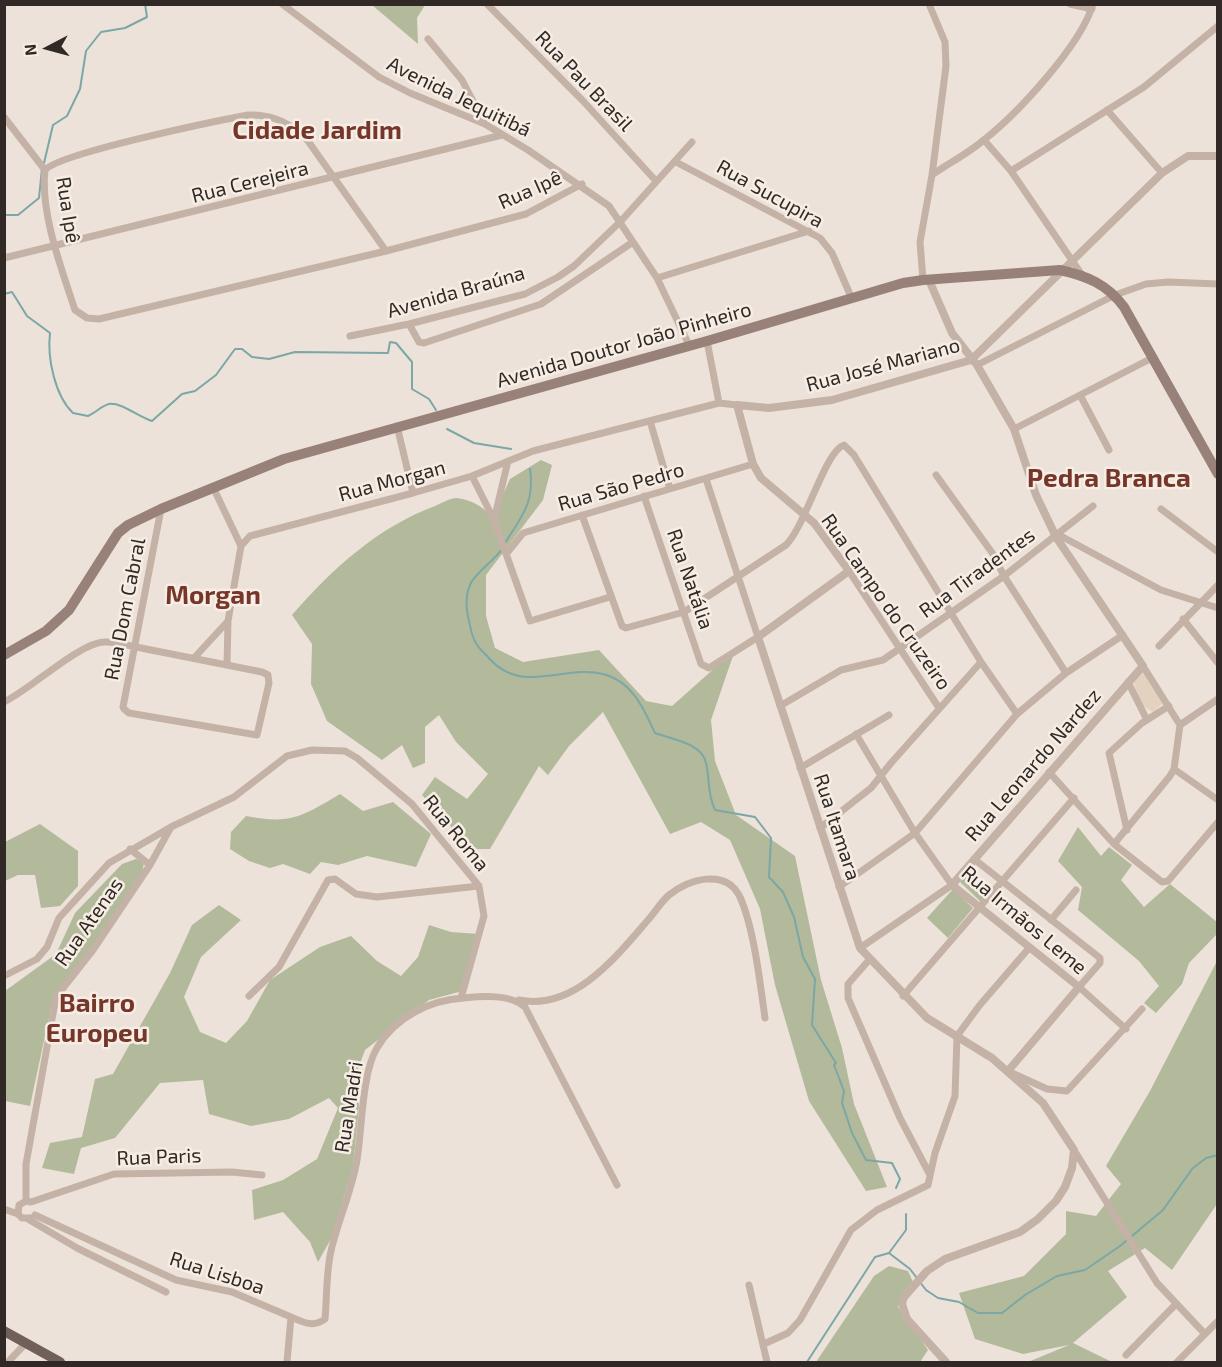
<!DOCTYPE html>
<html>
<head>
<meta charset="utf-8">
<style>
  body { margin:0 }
  #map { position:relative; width:1222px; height:1367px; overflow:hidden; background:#ede2d9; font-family:"Exo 2",sans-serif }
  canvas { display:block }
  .frame { position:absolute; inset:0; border:6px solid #312926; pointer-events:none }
  .north { position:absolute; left:18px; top:18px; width:60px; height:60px; -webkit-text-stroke:4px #f6ede4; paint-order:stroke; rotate:264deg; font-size:16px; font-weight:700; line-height:24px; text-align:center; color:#312926 }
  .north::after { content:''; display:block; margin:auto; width:21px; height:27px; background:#312926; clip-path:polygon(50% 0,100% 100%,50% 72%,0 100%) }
</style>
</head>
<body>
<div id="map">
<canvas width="1222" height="1367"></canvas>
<div class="frame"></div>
<div class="north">N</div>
</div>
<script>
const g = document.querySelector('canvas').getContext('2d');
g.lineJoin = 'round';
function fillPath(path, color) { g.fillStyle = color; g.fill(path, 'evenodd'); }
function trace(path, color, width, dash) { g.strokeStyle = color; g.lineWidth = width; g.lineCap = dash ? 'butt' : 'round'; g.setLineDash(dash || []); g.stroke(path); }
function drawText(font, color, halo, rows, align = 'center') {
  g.font = font + ' "Exo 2",sans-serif'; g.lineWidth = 5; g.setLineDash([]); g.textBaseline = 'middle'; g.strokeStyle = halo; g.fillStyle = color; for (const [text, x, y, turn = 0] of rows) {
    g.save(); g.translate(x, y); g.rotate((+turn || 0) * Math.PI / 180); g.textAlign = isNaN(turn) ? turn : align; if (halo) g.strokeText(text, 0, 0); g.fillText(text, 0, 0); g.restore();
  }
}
fillPath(new Path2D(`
  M372,5H425L417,18L418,44Z
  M541,460L552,465L543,500L486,575V616L495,648L523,662L599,650L646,701L672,706L735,650L711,720L715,761L736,815L795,856L821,980L842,1048L854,1104L887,1187L866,1191L809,1101L775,985L760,909L730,840L701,822L670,834L603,712L569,746L548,775L539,766L490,849H471L422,795L435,777L467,799L488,774L456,742L439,715L425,727V763L413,768L402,745L382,760L327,721L311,684L312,644L292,615C332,569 378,527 435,506C442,503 450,498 457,498C473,500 482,507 493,517L510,479Z
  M340,794L363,811L393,802L431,834L416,867L367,856L338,865L321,862L310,874L283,864L270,868L249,861L230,849L231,832L246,816C291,825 303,816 340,794Z
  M40,824L78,851V886L60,906L41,908L35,875H18L5,881V842Z
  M1078,827L1101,856L1109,847L1132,865L1121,880L1144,907L1170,884L1217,922V934L1189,963L1182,984L1156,1013L1144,1003L1159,986L1139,961L1078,910L1082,887L1058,861Z
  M136,859L144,862L142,875L52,1003L30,1106L5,1101V991L56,954L75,913L122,864Z
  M970,871L994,890L981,902L960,882Z
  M953,889L973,908L948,938L927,918Z
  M219,905L241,920L201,957L184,997L200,1032L226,1043L247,1021L270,980L320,947L351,936L377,961L401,976L418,957L429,925L451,932L479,934L466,990L429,1000L365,1050L355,1077L359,1106L353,1167L332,1237L318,1262L310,1242L283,1212L254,1220L252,1190L283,1180L317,1159L338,1108L329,1098L289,1119L251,1126L209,1114L203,1080L160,1083L115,1138L81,1148L74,1174L42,1168L50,1143L82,1137L95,1079L113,1074L170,973L192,925Z
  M1217,961V1204L1172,1270L1145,1248L1108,1271L1127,1297L1073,1343L1112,1362H1028L1069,1345L1023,1354L975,1339L959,1293L1024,1276L1066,1234V1211L1096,1216L1121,1184L1106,1166L1150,1091Z
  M889,1266L908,1271L913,1282L904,1291L898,1307L928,1350L920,1362H816L874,1276Z`), '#b2ba9b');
fillPath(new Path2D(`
  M1144,672L1163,703L1153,712L1142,705L1135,687L1134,683Z`), '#e4d2c1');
trace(new Path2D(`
  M44,163L53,125L67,116L80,89L86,51L101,32L125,28L147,17L145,4
  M4,215H18L39,198L42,168
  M4,294L12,292L27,316L50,333C47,358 55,396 73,413L88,416C95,413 103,405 109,404C121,402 139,417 152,421L182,394L195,391L216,375L235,349H242L252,357L269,359L295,352L388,353L390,342L396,343L412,362V389L429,399L436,410
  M447,429L474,443L511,449
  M505,543C522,516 535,502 530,469
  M503,548C495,560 474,574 470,585C463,602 468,617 472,634C475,644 480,649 487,656C521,697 564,664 603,674C632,681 644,709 655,733C671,739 702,743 706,763C710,780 707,793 715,810L755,817L771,838L769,877L783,892L794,917L803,957L815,979L812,1025L836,1063L834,1065L844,1091L842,1103L852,1133L866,1160L892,1163L900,1179L896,1188
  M889,1253L906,1230V1214
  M807,1362L875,1257L889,1253L910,1269L926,1290L938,1298L959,1302L978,1313H1002L1025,1295L1057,1276L1085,1270L1120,1246L1163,1210L1192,1169L1206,1158L1218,1155`), '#7ba7a6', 2);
trace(new Path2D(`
  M282,4L379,77L410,93L485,124L528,150L609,206L657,278L689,345
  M487,4L584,102L656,181
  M1070,4L1092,9
  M428,39L462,80L485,124
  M1107,110L1162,173
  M248,115C270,114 284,121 303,134L386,251L99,319L87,318L75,310C62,270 40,213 45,170C60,153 216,121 248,115Z
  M4,117L45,170
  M984,140L1011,171L1082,275
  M676,162L820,238L832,253L852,299
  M1011,171L1144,87L1218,26
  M932,175C949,163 969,153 985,139C1018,113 1081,45 1093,4
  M386,251L526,214L582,184
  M4,258L502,135
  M657,278L809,231
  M923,280L920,242L932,175L946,66L945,42L929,4
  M409,324L419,342L424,343L541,304L633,242
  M350,336L409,324L525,294L558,277L574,266L621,221L692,142
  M707,341L719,403
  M977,365L1115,295L1146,284L1168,282L1218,284
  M1080,395L1109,450
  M650,421L670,489
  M397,426L413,493
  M1014,429L1152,358
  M936,475L993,554L1004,576L1066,673
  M472,476L494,520L530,621L610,597
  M644,496L701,664L709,668L758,637L706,479
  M1161,509L1218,552
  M582,515L622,626L626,628L684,612L786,545C806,525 825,451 844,445L854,455L981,662L1017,714
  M494,520L508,461
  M1059,535L1161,590L1218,608
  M241,546L250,536L413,493L472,476L533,451L719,403L737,405
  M507,553L523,533L753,464
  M849,571L939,708
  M1183,619L1218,663
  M1159,646L1218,585
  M194,658L228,621L241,546L213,487
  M227,665L228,621
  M1143,666L1180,725
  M1128,682L1147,720
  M4,702C31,689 79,643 104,642C114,641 125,645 136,647L262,672L268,675L269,683L257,735L129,713L124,709L123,707L161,509
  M780,706L841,670L883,660L1004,576L1093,506
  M856,734L915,833L952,885L860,948
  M800,768L889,715
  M1174,769L1218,800
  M1049,772L1114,844L1162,882L1168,881L1218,822
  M820,828L871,788L891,763L981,662
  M1127,830L1109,753L1142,723L1169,706
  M1114,844L1170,776L1174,769L1180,725L1218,699
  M130,849L150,865
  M974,859L1100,958V963L1079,987L1126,1029
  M839,887L915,833L1017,714L1066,673L1123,635
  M1051,920L1076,890
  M869,960L848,984V998L900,1118L930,1175
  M4,976L37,959L47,947L59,918L109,863L171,827L234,797L287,756L312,750L345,751L357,758L412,804L479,886L484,916L461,998
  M249,996L279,967L328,880L335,879L356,894L377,897L479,886
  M903,996L1074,798
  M519,1000C574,1011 616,957 648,920C655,912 661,902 669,895C688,879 726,868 740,897C754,928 760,983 765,1018
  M1012,1073L1047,1089L1067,1091L1142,1009
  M1074,1150L1157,1283L1205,1334
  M26,1201V1164L56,997L93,950L150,865L171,827
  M26,1201L31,1202L114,1174L232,1172L262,1175
  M4,1209L18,1214L22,1218H31
  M18,1214L19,1205L26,1201
  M35,1215L176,1280L232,1292L291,1317L287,1362
  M28,1219L77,1248L166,1292
  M749,1285L767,1362
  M291,1317C303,1322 313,1328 325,1319C327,1297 326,1273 331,1251C338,1220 352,1191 357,1160C362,1130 362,1072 377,1048C395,1017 430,1000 464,998C484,996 510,994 525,1007L617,1185
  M764,1344L788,1333L800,1320L851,1230L877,1210L928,1185L935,1153L955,1096L957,1036L979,1006L1029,948
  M1126,1355L1175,1305
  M8,1362L26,1343
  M1177,1362L1218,1321`), '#c4b2a7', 7);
trace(new Path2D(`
  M929,280L952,333L977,365L1014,429L1036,495L1056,537L1143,666L952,885L1079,987L1008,1071
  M946,1362L907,1319L902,1304L904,1297L927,1271L945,1259L1020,1232L1038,1219L1056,1201L1065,1187L1072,1168L1074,1150L1043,1103L992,1058L927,1018L860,948L758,637L849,571L814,523L761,478L753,464L737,405L769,408L832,400L971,360L1162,173L1188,156H1218`), '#c4b2a7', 8);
trace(new Path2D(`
  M4,655L46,631L69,610L118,533L128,525L161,509L284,459L707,341L903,283L923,280L1060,270C1087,276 1107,284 1124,307L1218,474`), '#978178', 10);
trace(new Path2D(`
  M4,1331L60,1362`), '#715f59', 10);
drawText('20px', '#312926', '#f6ede4', [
  ["Rua Pau Brasil",584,81,46],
  ["Avenida Jequitibá",459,97,26],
  ["Rua Cerejeira",250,182,-14],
  ["Rua Ipê",530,190,-24],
  ["Rua Sucupira",770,194,29],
  ["Rua Ipê",68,210,81],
  ["Avenida Braúna",456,292,-16],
  ["Avenida Doutor João Pinheiro",624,345,-16],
  ["Rua José Mariano",883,365,-15],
  ["Rua Morgan",392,481,-15],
  ["Rua São Pedro",621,487,-16],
  ["Rua Tiradentes",977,573,-36],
  ["Rua Natália",690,579,71],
  ["Rua Campo do Cruzeiro",886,602,55],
  ["Rua Dom Cabral",125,609,-79],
  ["Rua Leonardo Nardez",1033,765,-49],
  ["Rua Itamara",837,827,72],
  ["Rua Roma",456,833,51],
  ["Rua Irmãos Leme",1024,920,40],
  ["Rua Atenas",89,922,-55],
  ["Rua Madri",349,1107,-81],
  ["Rua Paris",159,1157,-2],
  ["Rua Lisboa",217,1273,18]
]);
drawText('bold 26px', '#763629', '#f6ede4', [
  ["Cidade Jardim",317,130],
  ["Pedra Branca",1109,478],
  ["Morgan",213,595],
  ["Bairro",97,1003],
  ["Europeu",97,1033]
]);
</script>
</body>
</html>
